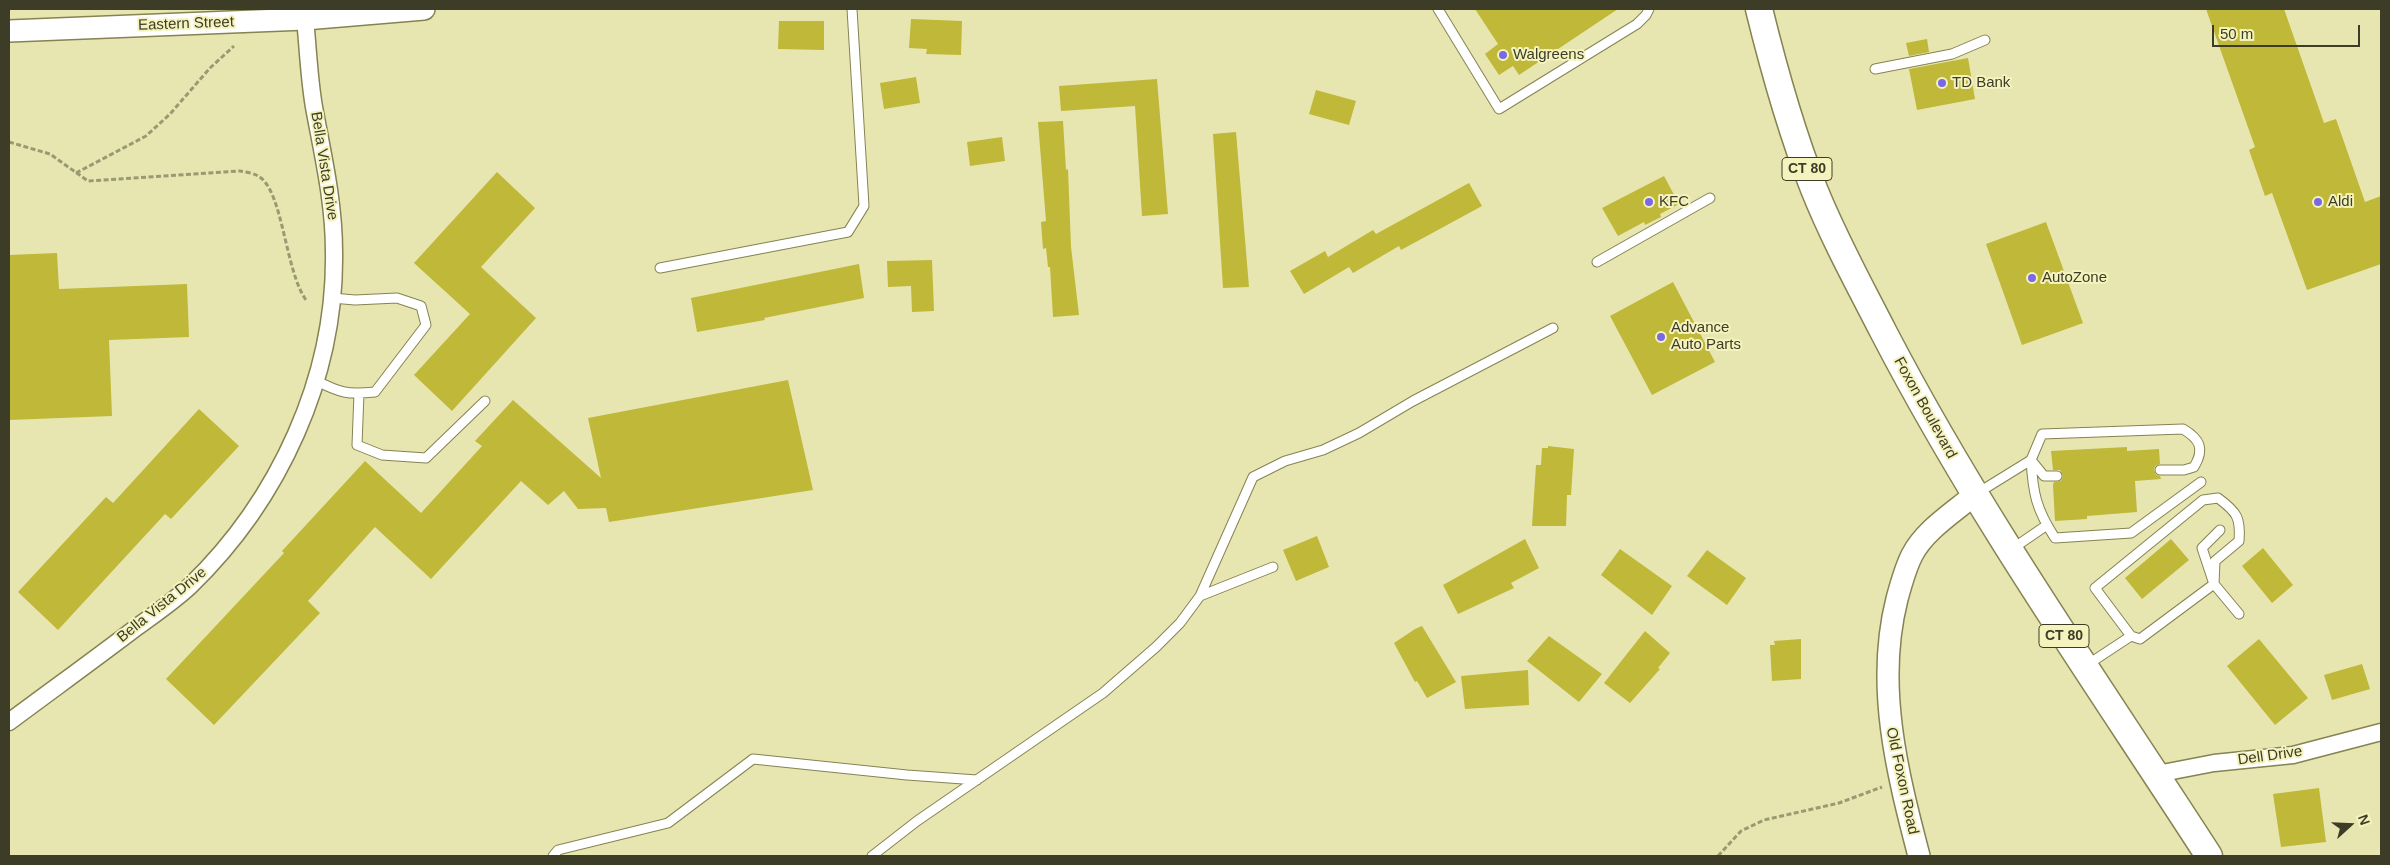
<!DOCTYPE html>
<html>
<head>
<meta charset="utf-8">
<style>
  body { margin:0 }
  #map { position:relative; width:2390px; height:865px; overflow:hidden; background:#e7e6b0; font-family:Helvetica,sans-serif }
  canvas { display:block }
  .frame { position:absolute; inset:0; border:10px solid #3d3c27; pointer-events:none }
  .north { position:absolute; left:2325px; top:800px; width:50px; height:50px; -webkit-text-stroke:4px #f5f3bd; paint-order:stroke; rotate:70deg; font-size:14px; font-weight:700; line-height:20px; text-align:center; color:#3d3c27 }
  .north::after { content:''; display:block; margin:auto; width:18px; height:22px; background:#3d3c27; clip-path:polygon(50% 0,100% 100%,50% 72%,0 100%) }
  .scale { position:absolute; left:2212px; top:25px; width:148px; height:22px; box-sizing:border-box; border:2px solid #3d3c27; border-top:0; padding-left:6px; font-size:15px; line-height:18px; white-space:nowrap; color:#3d3c27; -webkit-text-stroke:4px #f5f3bd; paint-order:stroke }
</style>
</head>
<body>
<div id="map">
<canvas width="2390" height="865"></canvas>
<div class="frame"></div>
<div class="north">N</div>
<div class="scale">50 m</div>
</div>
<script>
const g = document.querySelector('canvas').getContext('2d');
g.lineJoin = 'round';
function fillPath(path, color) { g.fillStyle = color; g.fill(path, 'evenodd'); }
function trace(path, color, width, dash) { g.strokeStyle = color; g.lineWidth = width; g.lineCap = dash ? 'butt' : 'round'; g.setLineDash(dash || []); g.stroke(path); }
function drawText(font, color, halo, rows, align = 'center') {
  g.font = font + ' Helvetica,sans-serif'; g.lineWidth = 4; g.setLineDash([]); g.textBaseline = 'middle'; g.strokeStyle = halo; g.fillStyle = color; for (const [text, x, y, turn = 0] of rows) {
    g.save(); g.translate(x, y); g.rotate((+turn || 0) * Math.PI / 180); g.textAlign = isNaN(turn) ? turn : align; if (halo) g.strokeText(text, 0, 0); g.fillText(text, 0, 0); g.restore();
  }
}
fillPath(new Path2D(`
  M1475,9H1618L1519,75L1513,66L1499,75L1485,54L1498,44Z
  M2206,9H2284L2324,123L2336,119L2365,202L2381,196V264L2307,290L2272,193L2265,196L2249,150L2255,147Z
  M911,19L962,21L961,55L926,54L927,49L909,48Z
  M779,21H824V50L778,49Z
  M1927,39L1929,52L1909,56L1906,43Z
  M1968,58L1975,99L1917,110L1909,69Z
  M916,77L920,103L884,109L880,83Z
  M1157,79L1168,214L1142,216L1135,106L1061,111L1059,86Z
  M1316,90L1356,101L1349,125L1309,114Z
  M1063,121L1066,170L1068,169L1071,247L1079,315L1053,317L1050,267H1048L1046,248L1043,249L1041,222L1046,221L1038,122Z
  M1236,132L1249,287L1223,288L1213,134Z
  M1002,137L1005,161L970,166L967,142Z
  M497,172L535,208L481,267L536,318L452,411L414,375L470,314L414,263Z
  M1664,176L1679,204L1660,214L1661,217L1645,225L1644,222L1618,236L1602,208Z
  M1469,183L1482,206L1401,250L1399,246L1353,273L1349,267L1304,294L1290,271L1325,251L1328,257L1373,230L1376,234Z
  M2046,222L2083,323L2022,345L1986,244Z
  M57,253L59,289L187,284L189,337L109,340L112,416L9,420V255Z
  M932,260L934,311L912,312L911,286L888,287L887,261Z
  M859,264L864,298L764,318L765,320L697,332L691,298Z
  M1673,282L1715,362L1652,395L1610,316Z
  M788,380L813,490L609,522L606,508L578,509L564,491L548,505L521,481L431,579L375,527L308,601L320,613L214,725L166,679L284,553L282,551L365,461L421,513L482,446L475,441L513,400L601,478L588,418Z
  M199,409L239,446L171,519L165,514L58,630L18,592L106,497L113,503Z
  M1548,446L1574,449L1571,495H1567L1566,526H1532L1536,465H1541L1542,448H1548Z
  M2127,447V451L2159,449L2160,464L2155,466L2154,470L2156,475L2160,476L2161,479L2135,481L2137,512L2087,516V519L2055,521L2053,485L2054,482L2061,481L2063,476L2060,470H2053L2051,451Z
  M1317,536L1329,567L1296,581L1283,550Z
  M1525,539L1539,568L1511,583L1514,588L1458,614L1443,585Z
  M2171,539L2189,560L2142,599L2125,578Z
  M2263,548L2293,585L2272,603L2242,566Z
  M1620,549L1672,586L1652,615L1601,575Z
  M1707,550L1746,578L1727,605L1687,576Z
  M1422,626L1456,682L1427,698L1417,681L1415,682L1394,643L1415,629Z
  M1645,631L1670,653L1658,668L1660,669L1630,703L1604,683Z
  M1549,636L1602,674L1579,702L1527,661Z
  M1801,639V679L1772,681L1770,645H1775L1774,641Z
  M2259,639L2308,698L2275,725L2227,666Z
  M2362,664L2370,689L2332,700L2324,675Z
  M1528,670L1529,705L1465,709L1461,676Z
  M2319,788L2326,842L2281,847L2273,794Z`), '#bfb838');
const service = new Path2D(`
  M1438,9L1499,109L1637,24L1646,15L1649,9
  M1875,69L1952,54L1985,40
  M1597,262L1710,198
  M660,268L848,232L864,206L852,9
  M315,380C340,393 348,395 375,392L426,325L421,306L397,298L355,300L332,298
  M359,393L357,445L382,455L426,458L485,401
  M2057,476H2044L2031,460L2042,434L2183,429C2200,439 2205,449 2194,467L2184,470H2160
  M1976,494L2031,460C2033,493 2036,509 2055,538L2131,533L2201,482
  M2220,530L2202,548L2214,584L2239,614
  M2012,549L2047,525
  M1200,596L1273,567
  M2131,636L2095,588L2203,500L2218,498C2237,512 2241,518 2239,541L2215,561L2214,584
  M2087,665L2131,636L2140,639L2214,584
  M553,856L558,850L668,823L753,759L907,775L977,780
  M872,856L917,821L1103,693L1156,647L1180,623L1200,596L1253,477L1285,461L1323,450L1359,433L1413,401L1553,328`);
const minor = new Path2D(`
  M9,722C52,690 95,659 137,627C155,614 174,601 190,586C279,500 336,377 334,252C334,202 323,156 314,107C309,78 308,48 305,19
  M2157,774L2214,763L2293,755L2381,732`);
const tertiary = new Path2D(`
  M9,31L305,19L424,9
  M1919,856C1897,772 1875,685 1897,599C1901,584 1905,569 1912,555C1925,530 1953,513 1974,495`);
const primary = new Path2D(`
  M1759,9C1774,70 1791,131 1814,189C1834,239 1860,286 1884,333C1979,516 2098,684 2209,856`);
trace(service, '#858352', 11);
trace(minor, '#858352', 19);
trace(tertiary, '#858352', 24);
trace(primary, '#858352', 29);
trace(new Path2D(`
  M9,142L50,154L88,181L240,171C245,172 253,173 258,176C283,189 285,271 306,300
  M76,173L146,136L170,114L210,68L234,46
  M1718,856L1741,831L1764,820L1839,803L1882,787`), '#9a9972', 3, [5, 2.5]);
trace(service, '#fff', 9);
trace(minor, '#fff', 16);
trace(tertiary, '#fff', 21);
trace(primary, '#fff', 26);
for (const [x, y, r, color] of [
  [1503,55,5,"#7a69e4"],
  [1942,83,5,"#7a69e4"],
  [1649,202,5,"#7a69e4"],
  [2318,202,5,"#7a69e4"],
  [2032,278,5,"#7a69e4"],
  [1661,337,5,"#7a69e4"]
]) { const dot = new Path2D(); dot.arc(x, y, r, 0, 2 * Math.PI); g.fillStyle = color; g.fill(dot); trace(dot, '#f5f3bd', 2); }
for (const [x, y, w] of [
  [1807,169,50],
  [2064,636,50]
]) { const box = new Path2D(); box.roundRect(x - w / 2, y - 11.5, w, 23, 4); g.fillStyle = '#f5f3bd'; g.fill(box); trace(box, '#3d3c27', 1); }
drawText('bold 14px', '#3d3c27', null, [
  ["CT 80",1807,169],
  ["CT 80",2064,636]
]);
drawText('15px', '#3d3c27', '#f5f3bd', [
  ["Eastern Street",186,24,-2],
  ["Bella Vista Drive",324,166,81],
  ["Foxon Boulevard",1925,408,61],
  ["Bella Vista Drive",162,605,-39],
  ["Dell Drive",2270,756,-8],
  ["Old Foxon Road",1902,781,78]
]);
drawText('15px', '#3d3c27', '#f5f3bd', [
  ["Walgreens",1513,55],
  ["TD Bank",1952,83],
  ["KFC",1659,202],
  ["Aldi",2328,202],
  ["AutoZone",2042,278],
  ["Advance",1671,328],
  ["Auto Parts",1671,345]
], 'left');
</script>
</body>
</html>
